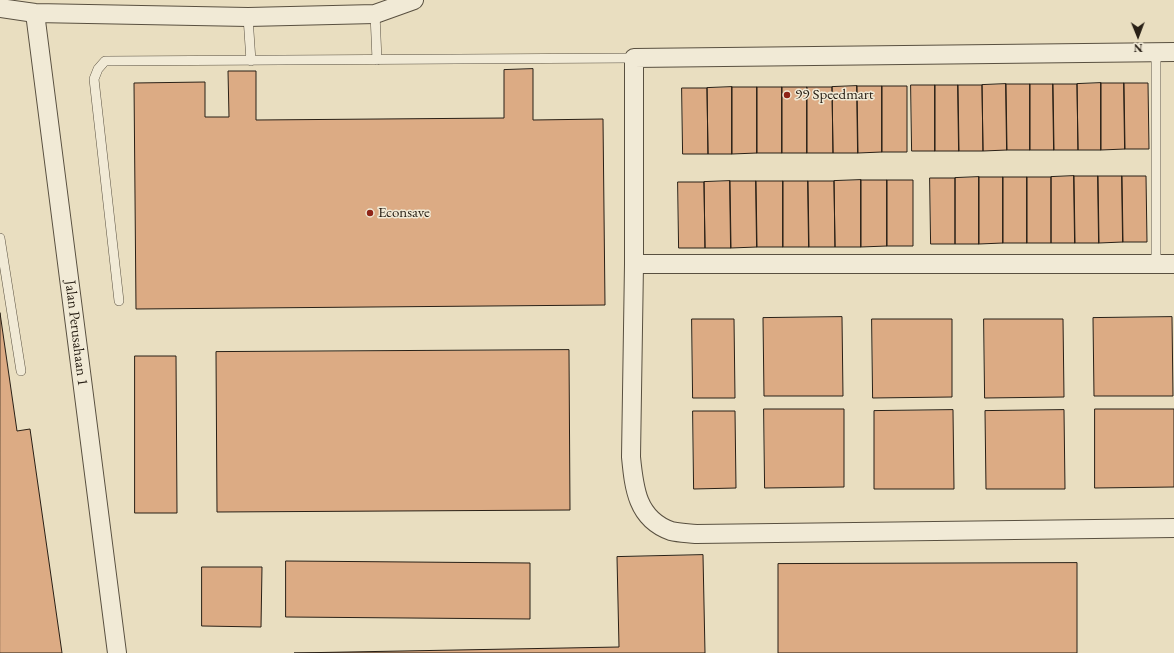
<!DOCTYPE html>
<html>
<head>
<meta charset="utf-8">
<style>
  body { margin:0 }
  #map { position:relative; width:1174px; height:653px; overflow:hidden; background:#e9dec0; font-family:"EB Garamond",serif }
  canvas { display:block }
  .north { position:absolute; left:1118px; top:16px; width:40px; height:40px; -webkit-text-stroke:3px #f1ead6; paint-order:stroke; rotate:179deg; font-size:11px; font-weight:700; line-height:16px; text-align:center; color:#292016 }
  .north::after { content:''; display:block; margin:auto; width:14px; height:18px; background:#292016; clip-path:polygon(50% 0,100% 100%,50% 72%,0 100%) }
</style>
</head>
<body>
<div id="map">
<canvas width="1174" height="653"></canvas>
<div class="north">N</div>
</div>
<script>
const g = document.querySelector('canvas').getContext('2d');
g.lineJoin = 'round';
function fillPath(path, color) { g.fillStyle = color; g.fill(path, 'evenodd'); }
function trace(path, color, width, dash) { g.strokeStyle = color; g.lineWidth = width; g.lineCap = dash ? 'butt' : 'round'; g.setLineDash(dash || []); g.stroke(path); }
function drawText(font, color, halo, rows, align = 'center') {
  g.font = font + ' "EB Garamond",serif'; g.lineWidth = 3; g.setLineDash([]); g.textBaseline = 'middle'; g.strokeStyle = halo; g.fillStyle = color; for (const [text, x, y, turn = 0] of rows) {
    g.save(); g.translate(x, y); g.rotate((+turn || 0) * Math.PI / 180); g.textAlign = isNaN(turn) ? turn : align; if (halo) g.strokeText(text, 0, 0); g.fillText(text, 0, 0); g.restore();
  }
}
const building = new Path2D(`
  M533,69V120L603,119L605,305L136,309L134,83L205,82V117H229L228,71H256V120L504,118V70Z
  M1101,83H1124L1125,149L1101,150Z
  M1101,83V150H1078L1077,84Z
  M1124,83H1148L1149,149H1125Z
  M1006,84H1030V150H1007Z
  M1006,84L1007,150L983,151L982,85Z
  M1030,84H1053L1054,150H1030Z
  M1053,84H1077L1078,150H1054Z
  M911,85H935V151H912Z
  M935,85H958L959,151H935Z
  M958,85H982L983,151H959Z
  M857,86H882V152L858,153Z
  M857,86L858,153H833L832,87Z
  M882,86H907V152H882Z
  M732,87H757V153L732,154Z
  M732,87V154H708L707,88Z
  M757,87H782V153H757Z
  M782,87H807V153H782Z
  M807,87H832L833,153H807Z
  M682,88H707L708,154H683Z
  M1074,176H1098L1099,243H1075Z
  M1074,176L1075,243H1051V177Z
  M1098,176H1122L1123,242L1099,243Z
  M1122,176H1146L1147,242H1123Z
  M979,177H1003V243L979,244Z
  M979,177V244H955V178Z
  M1003,177H1027V243H1003Z
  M1027,177H1051V243H1027Z
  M930,178H955V244H931Z
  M861,180H887V246L861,247Z
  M861,180V247H835L834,181Z
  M887,180H913V246H887Z
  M730,181H756L757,247L731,248Z
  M730,181L731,248H705L704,182Z
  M756,181H783V247H757Z
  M783,181H808L809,247H783Z
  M808,181H834L835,247H809Z
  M678,182H704L705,248H679Z
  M0,313L17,431L30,429L62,653H0Z
  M842,317L843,396H764L763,318Z
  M1172,317L1173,396H1094L1093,318Z
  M692,319H734L735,398H693Z
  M872,319H952V397L873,398Z
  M984,319H1063L1064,397L985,398Z
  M569,350L570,510L217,512L216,352Z
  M135,356H176L177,513H135Z
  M764,409H844V487L765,488Z
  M1095,409H1174V487L1095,488Z
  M953,410L954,489H874V411Z
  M1064,410L1065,489H986L985,411Z
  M693,411H735L736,488L694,489Z
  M703,555L705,653H294L619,647L617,557Z
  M286,561L530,563V619L286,617Z
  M1077,563V653H778V564Z
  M202,567H262L261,627L202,626Z`);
fillPath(building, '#dcab84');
trace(building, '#292016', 1);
const lane = new Path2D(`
  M375,14L377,60
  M248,17L251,61
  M1156,52V264
  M0,238L21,371
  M119,301L94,79L98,69L105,61L634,58`);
const street = new Path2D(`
  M0,8L35,13L248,17L375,14L414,0
  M35,13L117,653
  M1174,52L634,58V264L631,457C634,488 637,519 671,531C679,533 688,533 696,534L1174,528
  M634,264H1174`);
trace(lane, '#595040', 10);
trace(street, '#595040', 20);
trace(lane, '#f1ead6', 9);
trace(street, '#f1ead6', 18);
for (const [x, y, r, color] of [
  [787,95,4,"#8f2418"],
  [370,213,4,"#8f2418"]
]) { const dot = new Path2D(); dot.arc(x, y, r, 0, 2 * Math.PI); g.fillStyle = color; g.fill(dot); trace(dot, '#f1ead6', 1.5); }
drawText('15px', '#292016', '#f1ead6', [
  ["99 Speedmart",795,95],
  ["Econsave",378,213]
], 'left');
drawText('15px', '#292016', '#f1ead6', [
  ["Jalan Perusahaan 1",76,333,83]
]);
</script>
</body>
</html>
